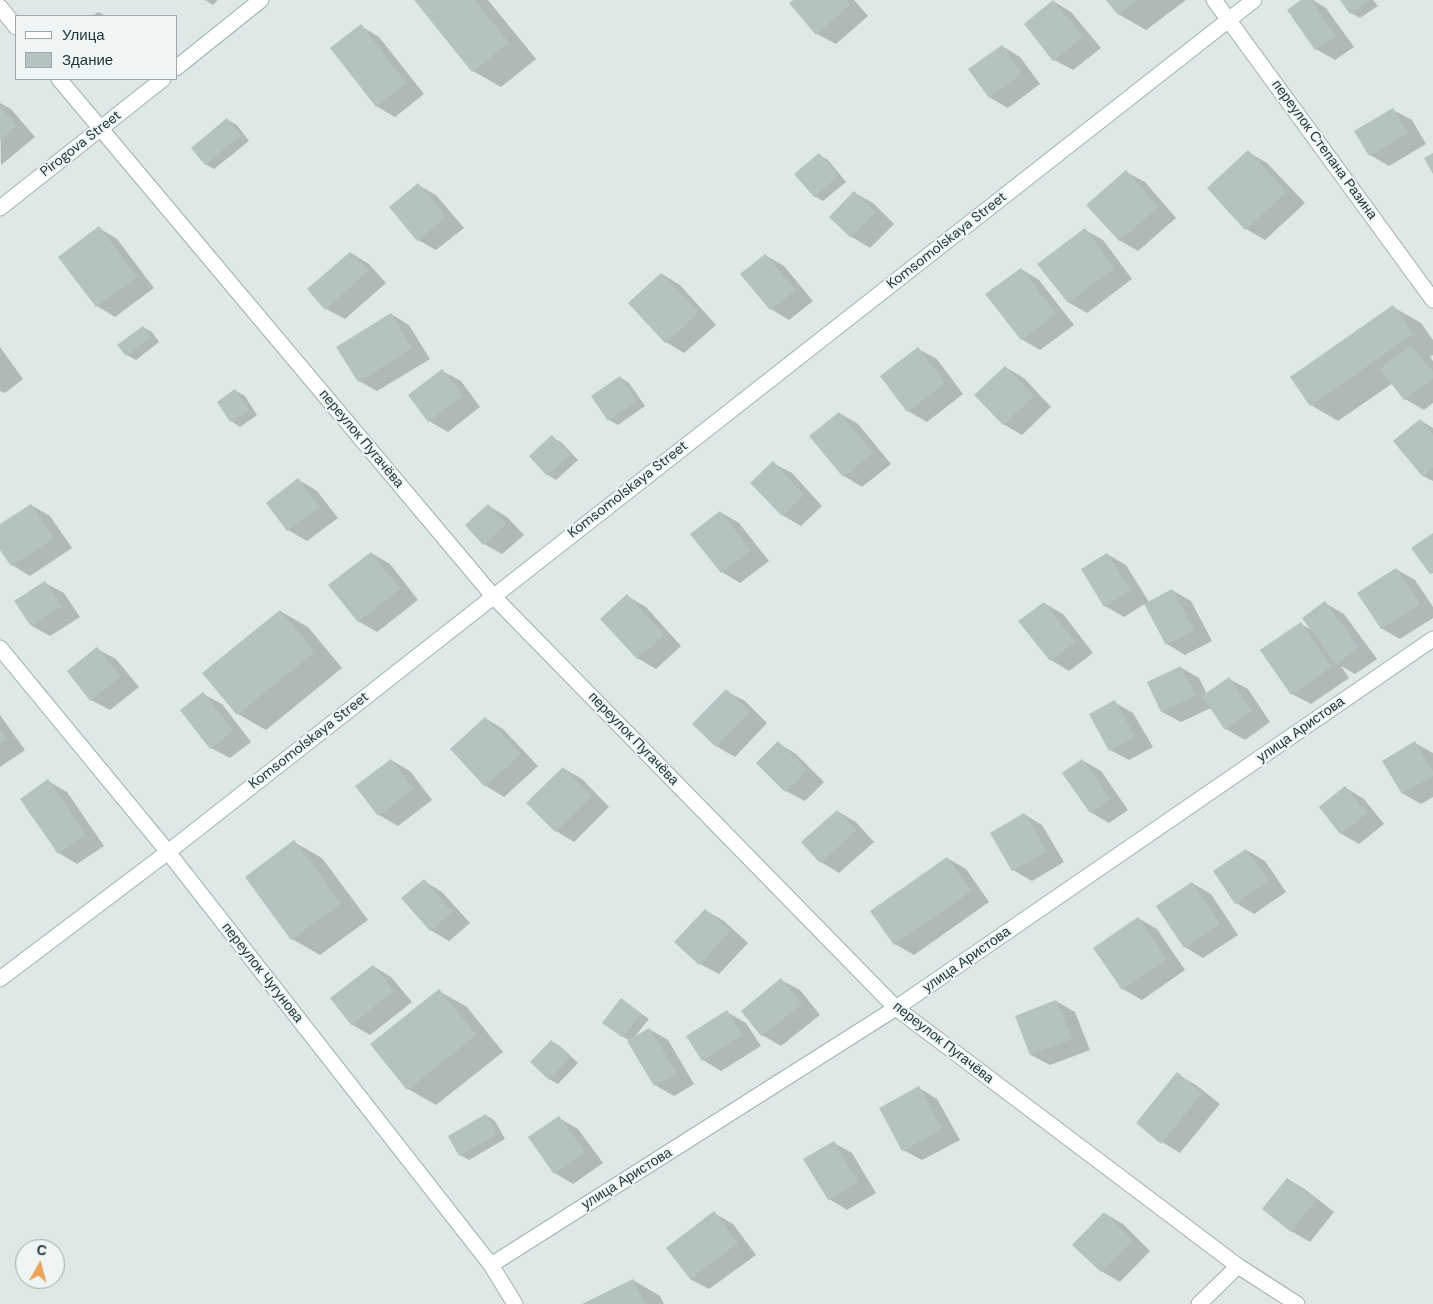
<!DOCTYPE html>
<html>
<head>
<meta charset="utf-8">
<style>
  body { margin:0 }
  #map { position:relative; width:1433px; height:1304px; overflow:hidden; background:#dee8e6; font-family:"DM Sans",sans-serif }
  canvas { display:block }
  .legend { position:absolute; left:15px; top:15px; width:162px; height:65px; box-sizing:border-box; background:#eef5f4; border:1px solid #9ca9a8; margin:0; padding:6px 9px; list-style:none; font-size:15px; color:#203736 }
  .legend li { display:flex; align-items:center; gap:10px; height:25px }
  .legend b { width:25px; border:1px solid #9ca9a8 }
  .north { position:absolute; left:15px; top:1239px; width:50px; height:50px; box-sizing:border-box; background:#eef5f4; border:1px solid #9ca9a8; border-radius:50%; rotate:7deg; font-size:14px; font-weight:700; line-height:20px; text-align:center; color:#203736 }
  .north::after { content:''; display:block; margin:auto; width:18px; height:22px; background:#e8a35c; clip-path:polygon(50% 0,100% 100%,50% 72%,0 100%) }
</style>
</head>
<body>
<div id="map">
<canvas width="1433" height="1304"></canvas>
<ul class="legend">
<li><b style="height:6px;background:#fff"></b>Улица</li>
<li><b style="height:14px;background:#b3c3c0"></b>Здание</li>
</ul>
<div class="north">С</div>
</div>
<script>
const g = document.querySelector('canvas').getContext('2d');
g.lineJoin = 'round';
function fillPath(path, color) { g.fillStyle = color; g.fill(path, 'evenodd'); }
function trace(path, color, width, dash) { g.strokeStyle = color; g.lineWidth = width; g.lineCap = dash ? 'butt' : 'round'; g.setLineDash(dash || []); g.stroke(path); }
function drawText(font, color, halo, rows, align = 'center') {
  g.font = font + ' "DM Sans",sans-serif'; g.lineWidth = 4; g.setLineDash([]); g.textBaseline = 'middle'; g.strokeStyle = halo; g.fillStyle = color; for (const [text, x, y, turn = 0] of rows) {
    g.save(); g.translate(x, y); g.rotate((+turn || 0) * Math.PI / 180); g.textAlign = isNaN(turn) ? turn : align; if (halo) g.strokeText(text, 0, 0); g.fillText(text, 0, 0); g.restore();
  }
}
fillPath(new Path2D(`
  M205,0H218L213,5Z
  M416,0H488L536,59L501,87L473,71Z
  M795,0H854L868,16L836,44L817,34Z
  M1107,0H1186L1146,30L1118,14Z
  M1303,0H1313L1326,8L1354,47L1335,60L1316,49L1289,10Z
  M1342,0H1373L1378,6L1360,18L1351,13Z
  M1053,1L1071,12L1101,48L1073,70L1054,60Z
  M98,12L106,16H92Z
  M361,26L379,37L424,94L395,117L376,106Z
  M1002,46L1020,57L1040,84L1008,108L989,97Z
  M0,103L11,109L35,137L1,165Z
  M1393,110L1412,120L1426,144L1389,166L1370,155L1356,131Z
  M228,120L237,125L249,141L214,169L205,164Z
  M1248,152L1267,163L1305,203L1265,240L1246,229L1209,188Z
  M819,155L828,160L846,182L823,201L814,196Z
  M1126,172L1145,182L1176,218L1138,251L1119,240Z
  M418,185L436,195L464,228L436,250L418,240Z
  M855,193L873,203L894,224L870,248L852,237Z
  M99,228L117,239L154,288L115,317L97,306L59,257Z
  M1085,230L1103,240L1132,279L1087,313L1068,302Z
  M351,253L369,264L386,283L345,319L326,309Z
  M765,255L784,266L813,301L789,320L771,309Z
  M1021,269L1039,280L1074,325L1040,350L1021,339Z
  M662,274L680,285L716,325L684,353L666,342Z
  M1393,307L1421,323L1433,340V355L1430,357L1433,361V403L1424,410L1405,399L1393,383L1338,421L1311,405Z
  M391,314L409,325L430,359L377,391L359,381Z
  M143,327L152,332L159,342L136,360L127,355Z
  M0,347L23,379L5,393L0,391Z
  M918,349L937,359L963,394L927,422L908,411L881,376Z
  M1005,367L1024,378L1051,407L1022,435L1003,424Z
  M442,371L461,381L480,407L448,432L429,421L409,396Z
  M620,377L629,383L645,406L618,425L609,420Z
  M236,391L245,396L257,415L240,427L231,421L218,402Z
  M839,413L858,424L891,464L862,487L844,476L811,436Z
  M1420,420L1433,428V481L1423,476Z
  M552,437L561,442L578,460L556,480L548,475Z
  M773,463L792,473L822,506L801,526L782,515Z
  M299,480L317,491L338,518L307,541L288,530Z
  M31,505L50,516L72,548L30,576L12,565L0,547V526Z
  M489,506L507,517L524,535L502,554L484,544Z
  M720,512L739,523L769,561L740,583L722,572Z
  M371,553L390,564L418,600L377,632L358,621Z
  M1107,554L1126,565L1149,602L1172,590L1191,601L1212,641L1185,655L1167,644L1146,603L1124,617L1105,606Z
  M1396,569L1415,580L1433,607V618L1400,639L1381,628Z
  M45,583L64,593L80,617L50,636L32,626L16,601Z
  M627,596L646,607L681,646L656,669L637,658Z
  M1044,603L1063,614L1093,653L1069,671L1051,660Z
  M1325,603L1344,614L1377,659L1355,674L1341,666L1349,678L1311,704L1292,694L1301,624L1312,630Z
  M280,611L308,627L342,668L266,730L238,714Z
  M97,649L116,659L139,687L110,710L91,700Z
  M1180,667L1199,678L1207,694L1229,679L1248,689L1270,722L1245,740L1226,729L1211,708L1181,722L1162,712L1148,683Z
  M726,691L745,701L767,723L735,757L716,746Z
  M203,694L222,704L251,742L230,758L211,748Z
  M1114,702L1133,713L1153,747L1129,760L1110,750Z
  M0,715L25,750L0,767Z
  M485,718L503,729L538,766L504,797L486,786Z
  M778,743L796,754L824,782L805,801L786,791Z
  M1415,743L1433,753V797L1421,804L1402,793Z
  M391,760L410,771L432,800L398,826L379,815L357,787Z
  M1082,760L1101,771L1128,810L1109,823L1090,812Z
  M563,768L582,779L609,807L574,842L556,831Z
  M48,781L67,792L104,846L77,864L59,853Z
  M1346,788L1364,799L1384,824L1359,844L1340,833Z
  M837,811L856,822L874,842L839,873L821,862Z
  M1024,814L1042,825L1064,862L1032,881L1013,870Z
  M294,842L322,858L368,920L320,955L292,939Z
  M1246,850L1265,861L1286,892L1254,914L1236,903Z
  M947,858L966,869L989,902L914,955L895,944Z
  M424,881L442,892L470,923L449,941L430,930Z
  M1192,883L1211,894L1238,935L1203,958L1185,947Z
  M705,910L724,921L748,943L719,974L700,964Z
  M1138,918L1157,929L1185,970L1142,1000L1123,989Z
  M373,966L391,977L412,1002L370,1035L351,1024Z
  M781,980L800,990L820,1015L781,1046L762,1035L742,1011Z
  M439,991L467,1007L503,1052L436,1105L408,1089Z
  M621,1000L649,1019L633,1039L649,1029L668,1040L694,1084L674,1096L655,1085L630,1041L622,1036Z
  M1056,1001L1075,1012L1090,1050L1050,1065L1031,1055L1017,1016Z
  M727,1012L746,1023L761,1046L721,1071L703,1060Z
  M551,1041L560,1046L578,1063L558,1084L549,1079Z
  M1177,1074L1196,1085L1220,1104L1180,1153L1162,1142Z
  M919,1088L937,1099L960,1140L922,1160L903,1150Z
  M486,1115L495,1121L505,1139L469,1160L460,1155Z
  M559,1118L578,1129L603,1163L573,1184L555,1173Z
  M834,1143L852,1153L876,1193L847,1210L829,1199Z
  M1288,1179L1306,1190L1334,1212L1310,1242L1291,1231Z
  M714,1213L733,1224L756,1255L709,1289L690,1279Z
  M1104,1213L1123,1224L1150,1251L1120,1282L1101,1271Z
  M633,1280L660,1296L664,1304H585Z`), '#0003');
fillPath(new Path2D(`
  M414,0H474L509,43L472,72Z
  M793,0H846L850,5L816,35L789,3Z
  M1053,0L1083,37L1053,61L1024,24Z
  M1106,0H1137L1118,15Z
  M1301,0H1311L1336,36L1315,50L1287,10Z
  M1340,0H1371L1350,14Z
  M361,24L406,83L376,107L330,48Z
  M1002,45L1022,73L989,98L968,69Z
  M0,106L17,126L0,140Z
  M1393,108L1408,133L1369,156L1354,131Z
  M227,118L241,135L205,165L191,148Z
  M1248,150L1287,192L1245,230L1207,188Z
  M819,153L838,176L814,197L794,174Z
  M1433,153V174L1424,158Z
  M1126,170L1158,207L1119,241L1086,205Z
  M418,183L446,217L417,241L389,207Z
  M854,191L876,212L851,238L829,217Z
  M99,226L137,277L96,307L58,257Z
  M1085,228L1114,268L1068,303L1037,264Z
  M350,252L368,271L325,310L307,289Z
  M765,254L795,290L770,310L740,274Z
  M1021,268L1056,314L1021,340L985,294Z
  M661,273L698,313L665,343L628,303Z
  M1393,305L1413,334L1310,406L1290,377Z
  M391,313L412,348L358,382L336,347Z
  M143,326L151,337L126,356L117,345Z
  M1411,345L1433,372V378L1404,400L1380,369Z
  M918,347L945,383L907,412L880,376Z
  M1005,366L1034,396L1003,425L974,395Z
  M442,369L463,396L428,422L408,395Z
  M620,376L637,401L608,421L591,396Z
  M235,389L249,410L230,422L217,402Z
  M839,412L873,453L843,477L809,436Z
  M1420,419L1433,435V468L1423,477L1393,441Z
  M552,435L570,455L547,476L529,456Z
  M773,461L804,495L782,516L750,483Z
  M298,478L320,507L287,531L266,503Z
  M31,504L54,538L11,566L0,550V524Z
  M488,504L506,524L483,545L465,525Z
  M720,511L751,550L721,573L690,534Z
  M1433,533V573L1430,574L1411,548Z
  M371,552L400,589L358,622L328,585Z
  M1107,553L1131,590L1104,607L1081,569Z
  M1396,568L1420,604L1381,629L1357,593Z
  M45,581L62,606L31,626L14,601Z
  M1172,589L1194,630L1166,645L1144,604Z
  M627,594L664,635L637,659L600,619Z
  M1325,601L1359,648L1336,664L1302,618Z
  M1044,602L1075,642L1050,661L1018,621Z
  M280,610L314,652L237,715L202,673Z
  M1301,622L1331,667L1291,695L1260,650Z
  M97,647L121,676L90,701L67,671Z
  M1181,666L1195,696L1161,712L1147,682Z
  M1229,677L1252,711L1225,730L1202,696Z
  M726,689L750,712L716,747L692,724Z
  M203,692L233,731L210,749L180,710Z
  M1115,700L1135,737L1109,751L1089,714Z
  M485,717L520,754L485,787L450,749Z
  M0,729L7,739L0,744Z
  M778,741L807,770L785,792L756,763Z
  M1415,741L1433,772V776L1402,794L1382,761Z
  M391,759L414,789L378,816L355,786Z
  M1082,759L1110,799L1090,813L1062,773Z
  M563,767L591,796L555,832L526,803Z
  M48,779L86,835L58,854L20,799Z
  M1345,786L1367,813L1340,834L1319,807Z
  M837,810L856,831L820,863L801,842Z
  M1024,813L1047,851L1012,871L990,833Z
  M294,840L341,903L291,940L245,877Z
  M1246,849L1268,881L1235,904L1213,871Z
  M947,857L971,891L894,945L870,911Z
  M424,879L452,912L430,931L401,898Z
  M1192,882L1220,924L1184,948L1156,906Z
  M705,909L730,931L699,965L674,942Z
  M1138,917L1167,959L1122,990L1093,948Z
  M373,965L394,991L351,1025L330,998Z
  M781,978L802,1004L761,1036L741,1011Z
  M439,989L476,1035L407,1090L370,1044Z
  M621,998L641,1013L622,1037L602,1023Z
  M1056,1000L1072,1039L1030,1055L1015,1016Z
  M727,1010L743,1035L702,1061L686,1036Z
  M649,1028L677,1073L654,1086L627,1041Z
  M551,1040L570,1057L549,1080L530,1062Z
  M1177,1072L1202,1093L1161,1144L1136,1123Z
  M919,1086L942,1129L902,1151L879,1108Z
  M486,1114L497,1134L459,1156L448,1136Z
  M559,1116L585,1152L554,1174L528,1137Z
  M834,1141L858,1182L828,1200L803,1159Z
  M1287,1178L1316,1200L1291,1232L1262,1209Z
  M714,1211L738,1243L690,1279L666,1248Z
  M1104,1212L1133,1240L1101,1272L1072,1245Z
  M633,1279L645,1304H582Z`), '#b3c3c0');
const street = new Path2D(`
  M1214,0L1433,300
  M0,7L16,27
  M59,79L493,596L896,1008L1238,1266L1297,1304
  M1199,1304L1238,1266`);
const secondary = new Path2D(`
  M176,68L261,0
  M0,208L163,79
  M0,648L168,852L491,1265L515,1304
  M0,979L168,852L1254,0
  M491,1265L896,1008L1433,639`);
trace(street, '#a1afae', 17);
trace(secondary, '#9eb3b1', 17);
trace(street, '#fff', 15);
trace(secondary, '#fff', 15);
drawText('14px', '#203736', '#eef5f4', [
  ["Pirogova Street",81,144,-38],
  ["переулок Степана Разина",1324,150,54],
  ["Komsomolskaya Street",947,241,-38],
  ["переулок Пугачёва",361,439,50],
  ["Komsomolskaya Street",628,490,-38],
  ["улица Аристова",1301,730,-35],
  ["переулок Пугачёва",633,739,46],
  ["Komsomolskaya Street",309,741,-38],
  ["улица Аристова",967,960,-35],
  ["переулок Чугунова",262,973,52],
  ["переулок Пугачёва",943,1043,38],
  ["улица Аристова",627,1179,-32]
]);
</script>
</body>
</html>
